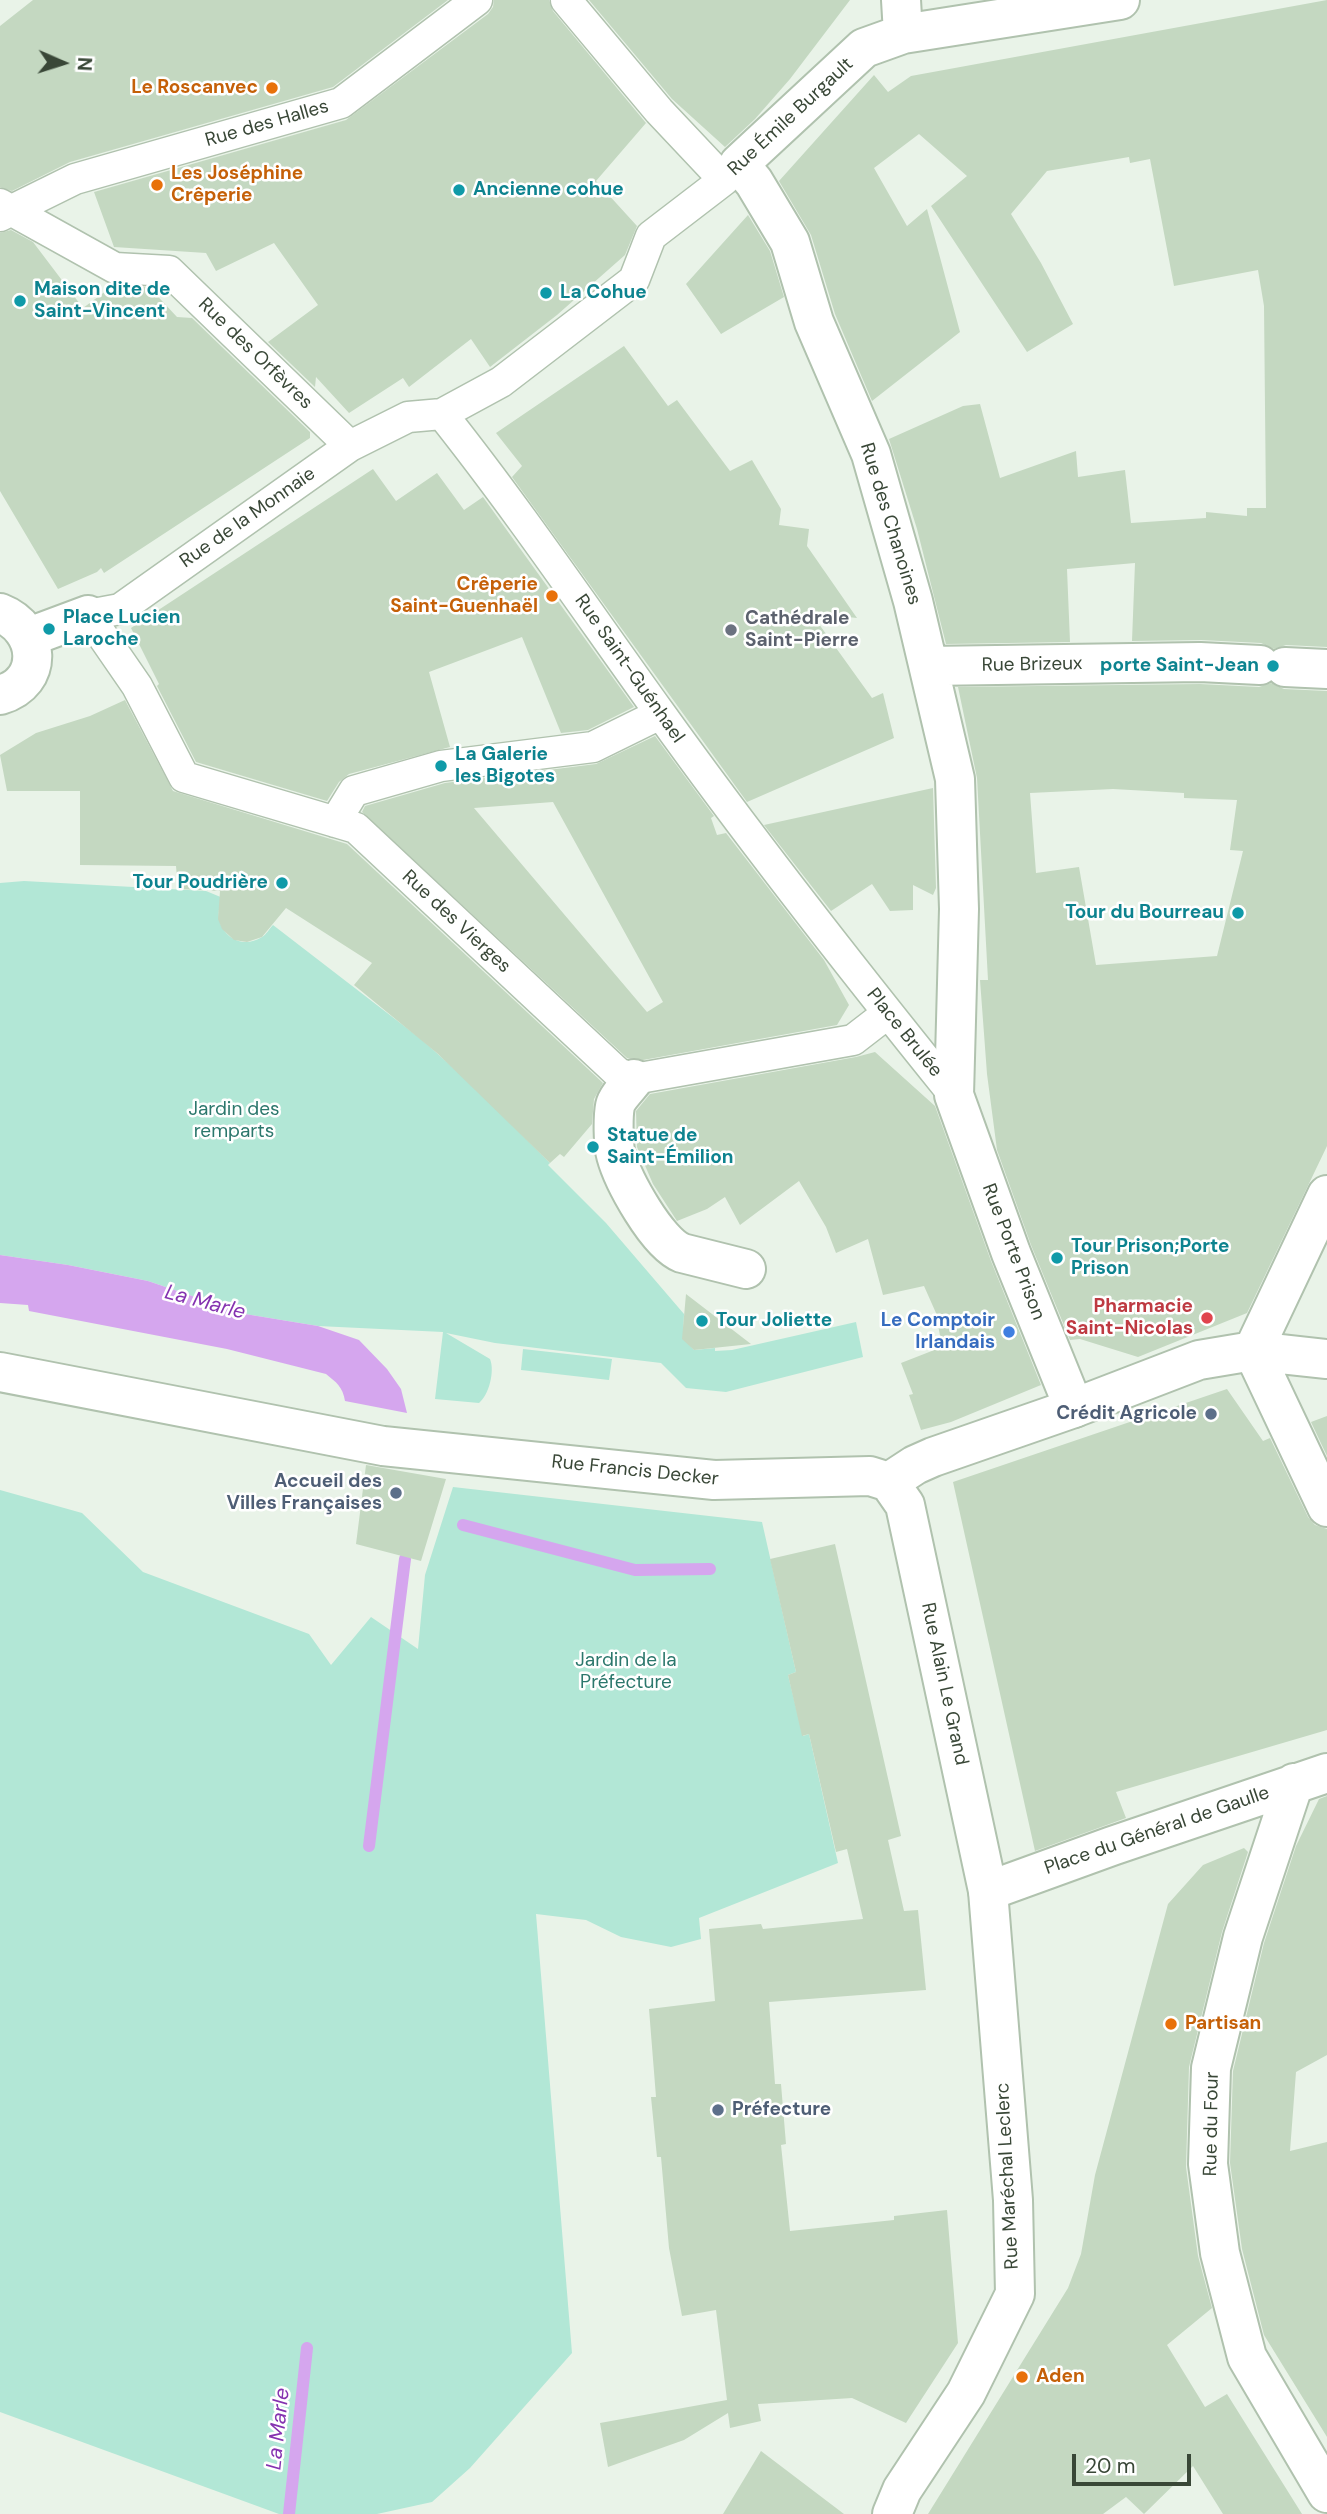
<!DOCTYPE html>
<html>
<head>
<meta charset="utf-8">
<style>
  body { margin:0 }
  #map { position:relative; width:1327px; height:2514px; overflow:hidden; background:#e9f3e8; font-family:"DM Sans",sans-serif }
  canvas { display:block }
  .north { position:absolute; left:28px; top:28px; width:70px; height:70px; -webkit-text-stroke:5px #fff; paint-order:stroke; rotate:93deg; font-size:19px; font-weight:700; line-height:28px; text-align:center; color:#394737 }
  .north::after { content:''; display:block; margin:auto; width:24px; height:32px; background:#394737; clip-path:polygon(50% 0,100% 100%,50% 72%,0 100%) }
  .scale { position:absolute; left:1072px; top:2454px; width:119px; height:32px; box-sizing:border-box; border:4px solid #394737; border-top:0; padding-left:9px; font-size:21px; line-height:24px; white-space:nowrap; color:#394737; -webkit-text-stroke:5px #fff; paint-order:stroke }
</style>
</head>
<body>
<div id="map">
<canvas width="1327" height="2514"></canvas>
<div class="north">N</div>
<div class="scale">20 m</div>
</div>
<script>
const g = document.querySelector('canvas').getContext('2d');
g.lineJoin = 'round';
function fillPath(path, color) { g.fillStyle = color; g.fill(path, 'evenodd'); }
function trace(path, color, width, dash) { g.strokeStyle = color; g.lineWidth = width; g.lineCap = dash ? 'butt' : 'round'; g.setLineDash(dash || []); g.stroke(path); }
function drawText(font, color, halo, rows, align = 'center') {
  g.font = font + ' "DM Sans",sans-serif'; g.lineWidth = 5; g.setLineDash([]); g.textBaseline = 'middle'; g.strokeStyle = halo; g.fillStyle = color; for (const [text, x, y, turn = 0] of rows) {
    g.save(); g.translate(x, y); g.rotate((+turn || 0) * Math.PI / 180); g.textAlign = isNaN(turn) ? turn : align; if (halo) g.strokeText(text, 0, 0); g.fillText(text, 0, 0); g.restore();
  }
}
fillPath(new Path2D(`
  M24,881L206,891L223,898C208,924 235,954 262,937C266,935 270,928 273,925L421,1039L468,1081L550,1163L548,1165L606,1223L684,1314L683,1337L694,1350L715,1348V1351L732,1350L856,1322L863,1357L726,1392L686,1388L661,1363L495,1343L446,1333L490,1359C495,1371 489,1395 479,1403L435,1399L443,1332L318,1326L245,1314L148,1281L68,1265L0,1255V883Z
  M523,1349L612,1359L609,1380L521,1370Z
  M453,1487L762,1522L796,1672L788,1675L803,1736L809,1734L838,1863L699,1918L701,1939L671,1947L621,1937L586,1920L536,1914L572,2353L470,2468L432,2502L377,2514H279L0,2412V1490L82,1513L143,1572L309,1634L331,1665L371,1617L418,1649L425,1575Z`), '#b2e7d6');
fillPath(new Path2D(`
  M0,1255L68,1265L148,1281L245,1314L318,1326L359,1340L387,1369L401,1389L407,1413L345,1401C343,1387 336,1382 326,1374L227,1349L29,1311L28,1305L0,1303Z`), '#d5a6ee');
trace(new Path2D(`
  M463,1525L635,1570L710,1569
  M369,1846L405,1559
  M289,2514L307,2348`), '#d5a6ee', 12);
fillPath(new Path2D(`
  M33,0H448L333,87L70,162L12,191L0,187V26Z
  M494,0H549L553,11L646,123L596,181L637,226L625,255L557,315L490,367L471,339L409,387L403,378L349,413L316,377L315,387L268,342L318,305L274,243L216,271L206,253L114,247L94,192L346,120L488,14L493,7Z
  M589,0H850L790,79L755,119L725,147L672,99Z
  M1327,0V647L1286,645L1274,649L1261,643L1201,640L1132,641L1135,563L1067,569L1070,642L946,644L917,529L889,439L963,406L980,404L1000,478L1076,451L1078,477L1125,470L1131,523L1206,518V512L1247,516V508H1266L1264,306L1258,270L1174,286L1150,159L1130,163L1129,157L1047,171L1011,214L1041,263L1073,324L1027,352L931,206L967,176L919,134L874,168L907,226L927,209L960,332L872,401L835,314L811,235L779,181L874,75L888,92L911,76Z
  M748,215L770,251L784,297L721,334L686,284Z
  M11,230L33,242L83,308L114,285L149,287L177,317L192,318L310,432V438L104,573L101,568L97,572L58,589L0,491V233Z
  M624,346L668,406L677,400L730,471L752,460L781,509L779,525L809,529L807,546L857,618L811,613L872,698L883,693L894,738L747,802L512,477L522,466L496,433Z
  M373,469L396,501L437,473L464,510L483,497L634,707L588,730L561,733L522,637L429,672L450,747L349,774L339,782L327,801L196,762L157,686L159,684L131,628Z
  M1271,683L1284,689L1327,691V1146L1247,1313L1138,1357L1080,1339L1070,1340L1031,1245L997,1150L987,1074L980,980H988L977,778L958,687L1200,684L1259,687ZM1113,789L1184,793V798L1237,800L1230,850L1243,851L1217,956L1096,965L1079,867L1036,873L1030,793Z
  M125,700L173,791L347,844L603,1083L594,1099L592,1124L564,1157L560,1154L550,1163L438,1054L354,985L372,963L286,908L262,937L247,942L234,940L222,929L218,919L220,891L178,889L176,866L80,865V791H7L0,755L36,733L90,716Z
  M655,736L714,816L711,818L717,835L726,833L824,960L849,1005L837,1025L643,1060L627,1058L362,812L365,806L445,783L596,764ZM553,802L663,1002L647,1012L474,808Z
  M933,788L936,888L933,895L913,885V910L890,911L872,884L831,911L764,825Z
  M875,1052L935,1106L991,1261L1041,1385L951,1422L921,1430L909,1395L913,1394L901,1363L942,1347L936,1313L924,1286L883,1295L868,1239L836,1253L826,1227L799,1181L740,1225L725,1197L707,1209L677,1221L653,1184L637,1147L636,1111L650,1094L856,1057Z
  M686,1294L751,1344L694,1350L682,1339Z
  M1227,1389L1263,1441L1270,1438L1308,1517L1315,1525L1327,1529V1730L1116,1792L1126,1818L1035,1851L953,1482Z
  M1327,1416V1456L1311,1422Z
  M366,1465L446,1479L421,1561L356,1544Z
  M835,1544L901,1836L888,1840L904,1911L918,1910L926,1990L769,2002L775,2084H781L786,2144L781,2145L790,2231L894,2220V2216L947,2210L958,2343L906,2423L852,2398L758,2404L761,2421L730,2428L728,2413L684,2440L608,2467L600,2423L727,2400L716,2310L682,2316L669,2248L661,2157H657L651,2097H656L649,2009L715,2001L709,1929L761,1924L763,1929L863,1919L847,1849L836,1852L809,1734L802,1736L788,1675L796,1672L770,1559Z
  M1327,1796V2055L1296,2072L1290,2151L1327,2142V2437L1264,2335L1242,2249L1230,2163L1233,2071L1264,1943L1296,1846L1319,1799Z
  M1244,1848L1248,1852L1222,1932L1189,2067L1186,2167L1198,2256L1212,2308L1167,2345L1205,2407L1227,2394L1302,2514H1223L1193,2466L1144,2514L1126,2497L1103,2514H928L1068,2288L1081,2254L1095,2175L1168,1904L1203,1865Z
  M761,2451L844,2514H723Z`), '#c4d8c1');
const pedestrian = new Path2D(`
  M566,0L659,111L724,180
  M739,164L724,180L651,236L634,280L501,382L442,414L408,417L350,446L120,609L88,615L137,686L184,777L356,828L618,1073L634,1079L853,1040L888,1013
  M0,204L115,268L169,271L350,446
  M0,216L75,179L341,103L477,0
  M442,414C519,511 588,613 660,713C754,844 853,970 954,1095
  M335,822L354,791L441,766L593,747L660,714`);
const minor = new Path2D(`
  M901,0L903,34
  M0,613C41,629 45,682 0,695
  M29,637L88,615
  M929,666L1200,662L1260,665
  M1285,667L1327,669
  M634,1079C629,1086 617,1097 615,1106C613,1116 613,1145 616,1155C623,1181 657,1243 682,1253L746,1269
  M1253,1351L1327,1507
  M1253,1351L1327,1359
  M1074,1408L1011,1253L954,1095L959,909L955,779L913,601L871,454L814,322L790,242L754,182L739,164L864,48L903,34L1120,0
  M1294,1783L1243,1937L1211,2068L1208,2164L1220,2253L1247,2357L1327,2493
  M988,1891L1112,1846L1327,1773`);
const tertiary = new Path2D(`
  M0,1372L383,1446L714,1480L870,1476L889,1482
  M889,1482L905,1505L988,1891L1013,2200L1015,2294L966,2393L902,2490L892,2514
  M889,1482L915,1465L933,1457L1074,1408L1199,1360L1253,1351L1327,1195`);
trace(pedestrian, '#b0c2ae', 33);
trace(minor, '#b0c2ae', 42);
trace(tertiary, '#b0c2ae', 42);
trace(pedestrian, '#fff', 30);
trace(minor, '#fff', 38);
trace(tertiary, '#fff', 38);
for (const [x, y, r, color] of [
  [272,88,7,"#e8710a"],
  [157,185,7,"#e8710a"],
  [459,190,7,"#0f9aa8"],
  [546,293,7,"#0f9aa8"],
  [20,301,7,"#0f9aa8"],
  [552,596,7,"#e8710a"],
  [49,629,7,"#0f9aa8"],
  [731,630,7,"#6b7280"],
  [1273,666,7,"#0f9aa8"],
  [441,766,7,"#0f9aa8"],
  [282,883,7,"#0f9aa8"],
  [1238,913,7,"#0f9aa8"],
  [593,1147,7,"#0f9aa8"],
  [1057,1258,7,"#0f9aa8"],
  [1207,1318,7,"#e0444e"],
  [702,1321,7,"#0f9aa8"],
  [1009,1332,7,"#3f7fe0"],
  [1211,1414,7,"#5c6f8a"],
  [396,1493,7,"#5c6f8a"],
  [1171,2024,7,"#e8710a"],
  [718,2110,7,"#5c6f8a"],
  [1022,2377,7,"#e8710a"]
]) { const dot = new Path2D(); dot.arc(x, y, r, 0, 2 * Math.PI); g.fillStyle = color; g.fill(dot); trace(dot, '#fff', 2.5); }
drawText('bold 19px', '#c56008', '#fff', [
  ["Le Roscanvec",258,88,"right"],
  ["Les Joséphine",171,174],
  ["Crêperie",171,196],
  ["Crêperie",538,585,"right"],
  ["Saint-Guenhaël",538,607,"right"],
  ["Partisan",1185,2024],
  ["Aden",1036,2377]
], 'left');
drawText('19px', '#394737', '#fff', [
  ["Rue Émile Burgault",791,117,-43],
  ["Rue des Halles",267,124,-16],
  ["Rue des Orfèvres",255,354,44],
  ["Rue de la Monnaie",248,518,-35],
  ["Rue des Chanoines",890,524,73],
  ["Rue Brizeux",1032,665,-1],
  ["Rue Saint-Guénhael",629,669,55],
  ["Rue des Vierges",456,922,43],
  ["Place Brulée",904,1033,51],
  ["Rue Porte Prison",1013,1252,69],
  ["Rue Francis Decker",635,1471,6],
  ["Rue Alain Le Grand",944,1684,78],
  ["Place du Général de Gaulle",1157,1831,-19],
  ["Rue du Four",1212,2124,-89],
  ["Rue Maréchal Leclerc",1008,2176,-93]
]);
drawText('bold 19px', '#0d838f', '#fff', [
  ["Ancienne cohue",473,190],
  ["Maison dite de",34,290],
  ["Saint-Vincent",34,312],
  ["La Cohue",560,293],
  ["Place Lucien",63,618],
  ["Laroche",63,640],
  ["porte Saint-Jean",1259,666,"right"],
  ["La Galerie",455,755],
  ["les Bigotes",455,777],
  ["Tour Poudrière",268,883,"right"],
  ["Tour du Bourreau",1224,913,"right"],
  ["Statue de",607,1136],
  ["Saint-Émilion",607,1158],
  ["Tour Prison;Porte",1071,1247],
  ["Prison",1071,1269],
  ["Tour Joliette",716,1321]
], 'left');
drawText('bold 19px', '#5b616d', '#fff', [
  ["Cathédrale",745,619],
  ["Saint-Pierre",745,641]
], 'left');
drawText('19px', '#2b776c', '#fff', [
  ["Jardin des",234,1110],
  ["remparts",234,1132],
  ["Jardin de la",626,1661],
  ["Préfecture",626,1683]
]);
drawText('bold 19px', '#be3a42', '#fff', [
  ["Pharmacie",1193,1307],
  ["Saint-Nicolas",1193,1329]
], 'right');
drawText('bold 19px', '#366cbe', '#fff', [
  ["Le Comptoir",995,1321],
  ["Irlandais",995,1343]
], 'right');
drawText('bold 19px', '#4e5e75', '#fff', [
  ["Crédit Agricole",1197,1414],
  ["Accueil des",382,1482],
  ["Villes Françaises",382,1504],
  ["Préfecture",732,2110,"left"]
], 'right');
drawText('italic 21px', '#8532b0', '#fff', [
  ["La Marle",205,1303,15],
  ["La Marle",279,2429,-84]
]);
</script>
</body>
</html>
